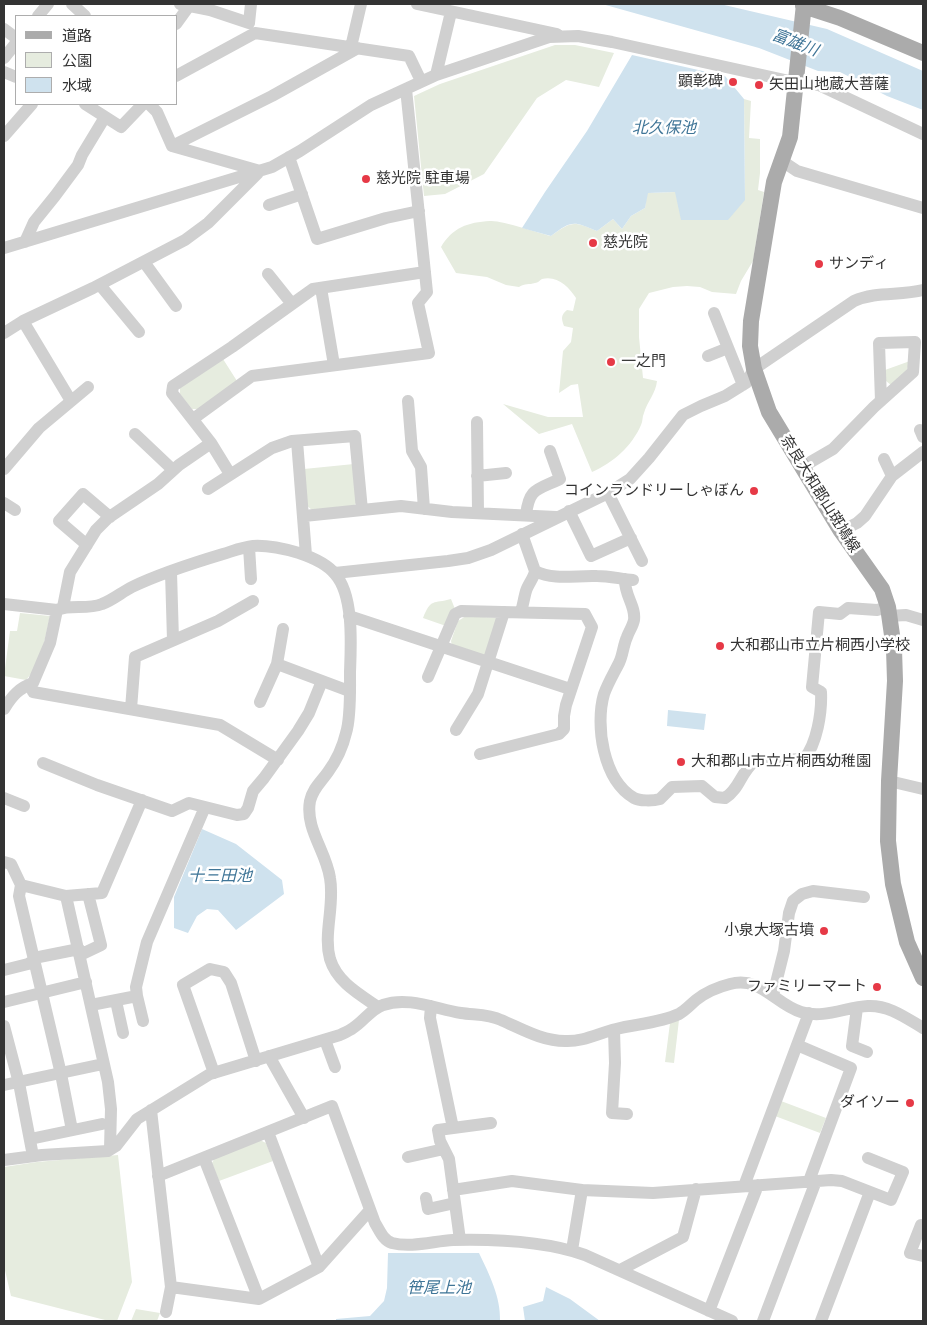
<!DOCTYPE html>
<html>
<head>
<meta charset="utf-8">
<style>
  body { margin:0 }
  #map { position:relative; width:927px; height:1325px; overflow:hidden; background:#fff; font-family:Figtree,"Noto Sans JP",sans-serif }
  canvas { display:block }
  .frame { position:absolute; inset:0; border:5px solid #333; pointer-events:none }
  .legend { position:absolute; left:15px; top:15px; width:162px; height:90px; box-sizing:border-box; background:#fff; border:1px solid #adadad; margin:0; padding:6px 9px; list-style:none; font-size:15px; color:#333 }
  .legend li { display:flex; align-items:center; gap:10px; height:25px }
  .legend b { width:25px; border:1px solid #adadad }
</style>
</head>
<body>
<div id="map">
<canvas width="927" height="1325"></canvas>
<div class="frame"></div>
<ul class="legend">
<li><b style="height:6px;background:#ababab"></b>道路</li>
<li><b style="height:14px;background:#e6ecdf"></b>公園</li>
<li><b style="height:14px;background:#cfe2ee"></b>水域</li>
</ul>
</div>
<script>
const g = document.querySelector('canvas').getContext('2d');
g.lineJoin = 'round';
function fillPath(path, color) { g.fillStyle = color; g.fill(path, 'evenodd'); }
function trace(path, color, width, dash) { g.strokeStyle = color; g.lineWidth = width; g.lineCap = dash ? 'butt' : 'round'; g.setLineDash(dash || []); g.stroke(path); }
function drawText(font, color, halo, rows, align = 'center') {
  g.font = font + ' Figtree,"Noto Sans JP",sans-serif'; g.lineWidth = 5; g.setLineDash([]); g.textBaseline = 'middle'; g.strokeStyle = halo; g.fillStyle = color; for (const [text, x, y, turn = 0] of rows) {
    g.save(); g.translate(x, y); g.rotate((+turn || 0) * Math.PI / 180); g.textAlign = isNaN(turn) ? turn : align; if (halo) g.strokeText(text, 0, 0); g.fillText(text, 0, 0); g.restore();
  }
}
fillPath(new Path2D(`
  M555,45H575L614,53L599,87L566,80L537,98L484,174L445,194L424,196L414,96L440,84Z
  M744,99L751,101L749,138L760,139V173L758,190L764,192L753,261L741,281L736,294L712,292L700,287L687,286L673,287L649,293L639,309V337L643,378L657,381C656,393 647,402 644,413C642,417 643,421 641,425C632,446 613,463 592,472L572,424L539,434L503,404L548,417H583L578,384L571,385L559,393L563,351L571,342L573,328L564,326C561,318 561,315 567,310L573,311L576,298C569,287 557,275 542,279C540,280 538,283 535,283C529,285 525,283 519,287L506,285L487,277L456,273L441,247C452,228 468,222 490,221C502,220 538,233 551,236C572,221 573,221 597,231L613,219L622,229L631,216L645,208L647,193L675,192L745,200Z
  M223,359L237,381L198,409H192L180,394V387Z
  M910,361L906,372L891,385L886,381L885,370Z
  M354,464L358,500L354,506L312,510L306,505L304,469Z
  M451,599L455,609L446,626L423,618C431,598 433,604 451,599Z
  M20,613L50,616C45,637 42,663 26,680L4,676L10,631H17Z
  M466,616L500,618L489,657L452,646L451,641L458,621Z
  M679,1020L674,1063L665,1062L670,1023Z
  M781,1101L826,1118L820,1133L775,1116Z
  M260,1140L266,1143L273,1161L219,1181L212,1163L215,1157Z
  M118,1155L132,1282L117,1321H109L11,1296L4,1266V1167L37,1162Z
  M136,1309L160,1313L157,1321H131Z`), '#e6ecdf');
fillPath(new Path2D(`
  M602,4H720L827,29L923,71V110L887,96L840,72L818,71L759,48Z
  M632,55L725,76L744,99L745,200L728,220H681L675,192L648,193L645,208L631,216L622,229L613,219L597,231C573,221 572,220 551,236L522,228L545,192L587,131Z
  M668,710L706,714L704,730L667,726Z
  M202,829L236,844L282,880L284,894L236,930L218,910L207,909L197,916L188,933L174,928V897Z
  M388,1253H479C489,1274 501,1297 500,1321H336V1319L370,1316L384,1301L387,1288Z
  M546,1287L570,1299L600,1321H525L523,1307L543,1301Z`), '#cfe2ee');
trace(new Path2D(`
  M72,4L85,16
  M180,4L210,10L249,23L251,4
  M417,4L557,34
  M38,16L48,4
  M176,24L189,6
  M4,29L16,38
  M351,47L361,4
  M4,58L16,43
  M4,72L16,77
  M436,75L451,12
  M176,76L255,33L409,56L421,81
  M85,104L121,127L143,104
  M149,104L157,112L172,146
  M4,136L32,104
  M172,146L272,96L358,48
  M172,146L260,171
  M289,157L317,239L386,218L419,211
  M782,161L797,171L923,208
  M269,205L302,194
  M25,242L34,222L55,196L78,165L82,155L105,117
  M4,248L272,167L300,151L371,105L436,75L549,37L578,36L612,42L794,82L819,85L923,134
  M144,262L176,306
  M268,274L292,304
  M100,285L139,332
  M321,288L334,365
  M714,313L743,385
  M23,321L71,401
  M4,333L23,321L93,288L185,240L208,223L258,173
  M708,356L728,348
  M408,401L412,451L421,467L424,509
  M193,419L252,376L429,353L418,303L427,292L406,89
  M477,422L478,513
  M920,430L923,437
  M135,434L173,470
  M297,441L306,555
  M884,459L892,476
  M802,467L833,449L874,407L913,372L915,342L879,343L881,401
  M4,469L39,428L88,387
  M230,474L211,443L172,393L173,386L232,347L313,289L425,272
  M477,476L506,473
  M208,489L272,448L292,441L355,436L362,510
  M608,493L642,561
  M4,503L15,510
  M569,511L591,556L631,538
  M526,515C529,488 537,490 560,479L550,451
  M304,516L401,506L452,512L556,517
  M841,531L857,523L865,516L892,476L923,452
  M87,545L59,521L83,494L110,517
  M249,547L251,579
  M535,571C555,581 576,575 597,576C609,576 621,579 633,580
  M171,572L173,640
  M335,573L448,561L468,558L491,550L608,493L630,479L649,458L683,415L701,406L725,396L746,383L754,369L854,301C876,291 900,296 923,290
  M625,579C624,595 636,606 634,620C633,626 629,631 627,637C623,646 623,655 619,663C614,673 608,683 604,694C595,725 603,780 634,798C639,801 653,801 660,799L672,787L702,786L715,797L725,798C740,789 741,771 755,761L804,759C817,744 822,712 821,692L812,687L819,612L840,614L848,608L877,610L888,607
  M4,604L57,610C70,604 87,610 102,604C113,600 122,592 132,587C161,573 193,563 223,554C233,551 243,547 253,546C268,545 285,549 299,553C311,557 327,564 335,574C354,595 351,645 350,672C350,689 351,717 346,733C343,746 336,761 328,772C321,782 313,788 310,801C305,829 326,851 330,878C335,905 323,934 330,959C337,982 359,994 378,1007
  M63,607L70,572L96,530L108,518L158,484L179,465L211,443
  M521,612C523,605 524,598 526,591C528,584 534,578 535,571L522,534
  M349,616L570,689
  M889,616L906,615L923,620
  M277,664L349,691
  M428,677L455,614L461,611L585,614L592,627L566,705L564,716V729L559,734L480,754
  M30,684L33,692L220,725L278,760
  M260,702L277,664L283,629
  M4,709C12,696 19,688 33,683L50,643L57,610
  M131,709L135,657L218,621L253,601
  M456,730L478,694L504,612
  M43,763L97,785L172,811L189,803L237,815L244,814L248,808L253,791L264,778L298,731L309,713L322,681
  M889,781L923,789
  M4,798L24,806
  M4,862L11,864L21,885L19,896L61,1074L72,1130
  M21,885L66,896L102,893L142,800
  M66,896L108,1082L111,1109L110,1149
  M80,955L101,945L88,894
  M4,970L28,964L39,957L79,949
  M773,995L784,951L789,913L793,901L802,894L813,891L864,897
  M137,996L143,1021
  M116,1001L123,1033
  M4,1002L86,982
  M91,1005L137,996L136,987L147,942L205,807
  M431,1006L430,1018L453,1128
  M857,1008L852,1046L867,1052
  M4,1026L19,1083L33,1156
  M614,1030L615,1063L612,1113L627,1114
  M325,1040L335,1067
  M797,1045L851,1068L809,1181
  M269,1056L304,1118
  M214,1073L183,985L210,969L224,972L231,983L256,1061
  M4,1085L103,1064
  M151,1110L171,1287L259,1299L319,1267L370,1210
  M268,1132L319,1267
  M35,1138L102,1124
  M408,1157L444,1149
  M204,1158L259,1299
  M4,1160L42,1155L108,1151L116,1146L137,1119L210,1074L340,1035C344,1033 349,1031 353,1028C364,1021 371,1009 383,1005C408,996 436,1009 461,1013C474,1015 489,1014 501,1020C522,1029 542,1041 565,1041C583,1042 599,1033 616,1029C636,1024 660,1023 679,1014C686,1010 690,1005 696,1000C706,992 718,987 730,984C761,976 775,1004 801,1012C824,1019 846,1007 868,1006C889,1005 906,1018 923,1028
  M158,1176L332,1106L375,1223C380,1231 383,1240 392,1243C411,1248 434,1241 453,1240C495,1239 545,1241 585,1255L732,1321
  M744,1186L809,1013
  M453,1190L512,1181L582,1190L653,1193L831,1180L842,1181L891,1200L903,1172L868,1158
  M426,1198L428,1209L455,1203
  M921,1225L910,1253L923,1256
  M460,1240L449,1159L440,1141L438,1130L491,1123
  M572,1250L582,1190
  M620,1270L683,1237L696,1189
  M709,1311L758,1185
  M166,1312L171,1287
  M763,1321L816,1181
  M821,1321L870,1192`), '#d0d0d0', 12);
trace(new Path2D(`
  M804,4L790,137L774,182L751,321L750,346L754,369L769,412L841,531L882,589L888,607L894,649L895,681L889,781L888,841L893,884L907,942L923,978
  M803,6L840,18L923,53`), '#ababab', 16);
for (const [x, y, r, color] of [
  [733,82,5,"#e63946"],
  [759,85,5,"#e63946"],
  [366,179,5,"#e63946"],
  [593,243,5,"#e63946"],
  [819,264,5,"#e63946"],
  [611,362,5,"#e63946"],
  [754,491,5,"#e63946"],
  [720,646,5,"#e63946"],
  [681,762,5,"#e63946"],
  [824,931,5,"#e63946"],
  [877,987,5,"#e63946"],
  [910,1103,5,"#e63946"]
]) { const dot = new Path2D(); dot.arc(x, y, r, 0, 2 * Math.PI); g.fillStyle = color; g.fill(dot); trace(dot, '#fff', 2); }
drawText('15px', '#333', '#fff', [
  ["顕彰碑",723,82,"right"],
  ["矢田山地蔵大菩薩",769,85],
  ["慈光院 駐車場",376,179],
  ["慈光院",603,243],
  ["サンディ",829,264],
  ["一之門",621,362],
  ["コインランドリーしゃぼん",744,491,"right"],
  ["大和郡山市立片桐西小学校",730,646],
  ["大和郡山市立片桐西幼稚園",691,762],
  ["小泉大塚古墳",814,931,"right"],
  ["ファミリーマート",867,987,"right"],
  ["ダイソー",900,1103,"right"]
], 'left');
drawText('15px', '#333', '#fff', [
  ["奈良大和郡山斑鳩線",820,494,58]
]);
drawText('italic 16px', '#3f7597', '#fff', [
  ["富雄川",795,43,21],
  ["北久保池",664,128],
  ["十三田池",220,876],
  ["笹尾上池",439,1288]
]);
</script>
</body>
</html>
